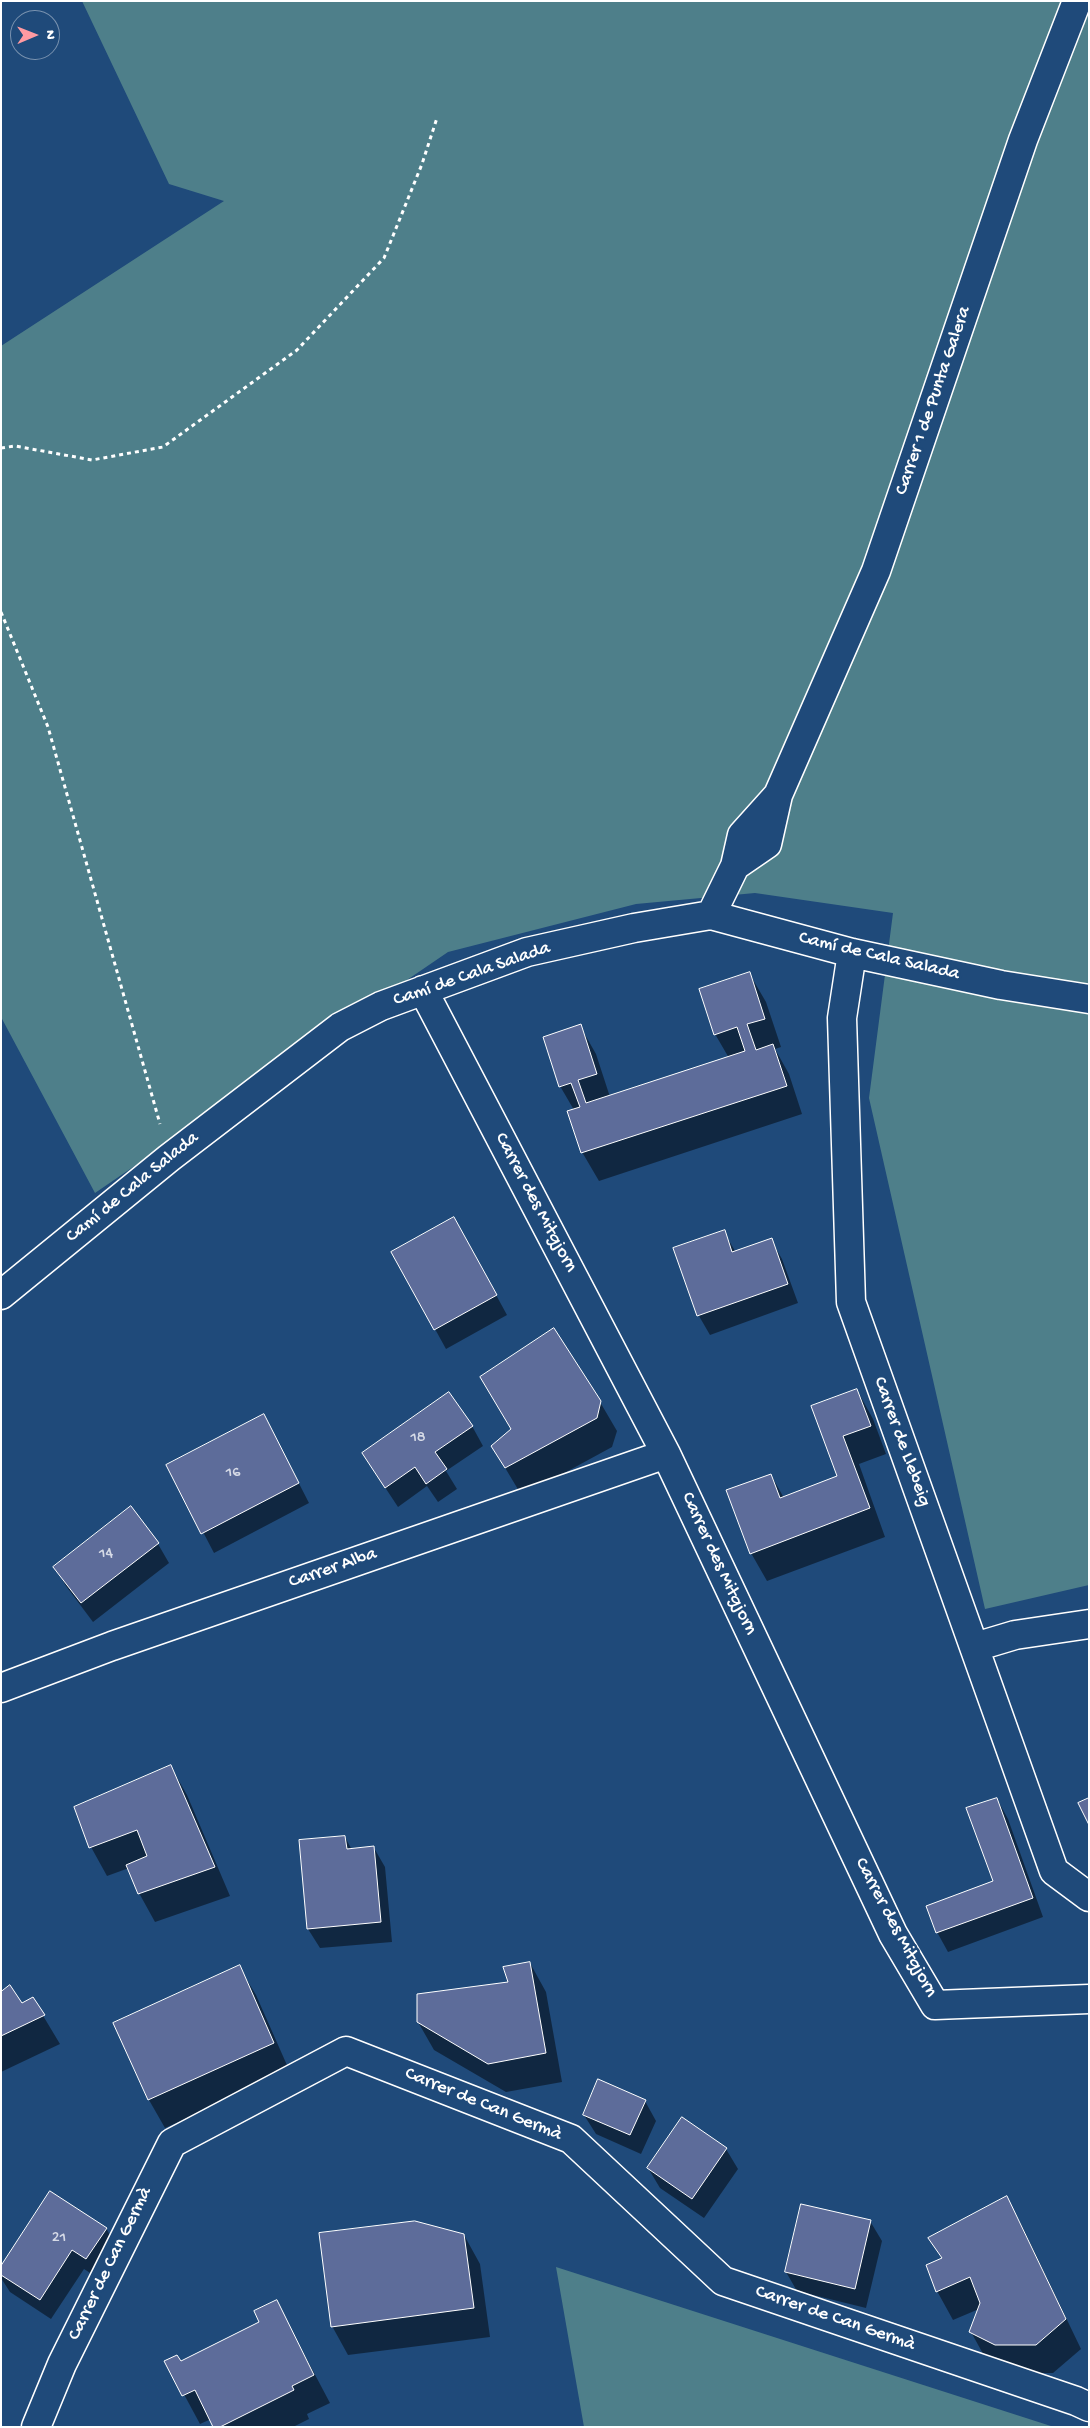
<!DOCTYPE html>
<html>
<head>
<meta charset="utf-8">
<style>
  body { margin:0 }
  #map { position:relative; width:1090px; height:2428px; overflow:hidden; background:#1f4a7a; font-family:"Gochi Hand",sans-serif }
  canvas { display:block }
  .frame { position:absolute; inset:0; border:2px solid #fff; pointer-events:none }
  .north { position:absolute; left:10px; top:10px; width:50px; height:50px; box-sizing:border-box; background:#1f4a7a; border:1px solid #7992af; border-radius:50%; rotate:89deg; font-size:14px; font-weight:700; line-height:20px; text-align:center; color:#fff }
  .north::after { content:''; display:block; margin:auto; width:18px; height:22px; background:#ff9aa2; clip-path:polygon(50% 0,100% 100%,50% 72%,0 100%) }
</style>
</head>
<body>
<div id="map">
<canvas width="1090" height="2428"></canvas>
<div class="frame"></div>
<div class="north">N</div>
</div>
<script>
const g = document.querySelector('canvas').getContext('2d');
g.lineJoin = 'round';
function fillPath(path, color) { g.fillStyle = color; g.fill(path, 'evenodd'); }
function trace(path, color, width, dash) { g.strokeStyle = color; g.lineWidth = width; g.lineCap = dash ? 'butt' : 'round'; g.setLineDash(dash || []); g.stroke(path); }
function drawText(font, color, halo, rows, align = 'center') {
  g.font = font + ' "Gochi Hand",sans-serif'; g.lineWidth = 5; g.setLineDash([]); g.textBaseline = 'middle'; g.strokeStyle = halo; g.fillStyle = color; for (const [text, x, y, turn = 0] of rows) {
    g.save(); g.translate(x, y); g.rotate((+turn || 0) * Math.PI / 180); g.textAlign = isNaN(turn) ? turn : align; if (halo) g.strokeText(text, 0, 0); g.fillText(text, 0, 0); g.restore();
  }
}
fillPath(new Path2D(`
  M82,1H1089V1585L985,1609L869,1098L893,913L755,893L636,904L448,952L95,1193L1,1017V346L224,201L169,184Z
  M556,2267L1054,2427H584Z`), '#4e7f8a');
fillPath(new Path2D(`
  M749,973L766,1002L781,1047L775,1049L789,1074L802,1114L599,1181L582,1152L574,1110L560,1086L580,1026L596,1054L610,1097L729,1058L715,1034Z
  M724,1232L735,1251L771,1240L782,1259L798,1303L710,1335L699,1316L675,1249Z
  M465,1238L507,1315L446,1349L435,1329Z
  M857,1390L873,1419L886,1454L859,1464L885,1537L767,1581L751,1553L771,1475L784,1498L839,1477L813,1407Z
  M600,1402L617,1431L612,1447L522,1496L492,1446L512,1429Z
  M264,1415L309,1503L214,1553L168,1465Z
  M472,1426L483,1446L446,1471L457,1489L438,1502L427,1486L398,1507L363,1454Z
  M158,1544L169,1563L93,1622L66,1586L55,1567Z
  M171,1767L187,1795L230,1896L155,1922L139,1893L129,1868L107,1876L91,1847Z
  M997,1799L1008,1819L1043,1917L948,1952L937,1932L995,1882Z
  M345,1837L352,1850L374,1848L385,1867L392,1942L320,1948L308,1929Z
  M530,1963L546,1992L562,2082L506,2092L434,2050L418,2022L509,1983Z
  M239,1967L256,1995L290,2072L165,2128L149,2100L115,2024Z
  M1,1994L22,2005L33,1999L60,2044L1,2072Z
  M645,2101L656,2121L641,2154L596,2134L584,2115Z
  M682,2119L726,2149L738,2169L704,2218L660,2188L648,2168Z
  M1006,2198L1022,2226L1081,2349L1053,2373H1012L987,2361L971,2332L979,2309L953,2320L937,2291L942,2259L930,2238Z
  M870,2221L882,2241L866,2308L797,2291L786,2272Z
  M106,2228L117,2248L98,2278L84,2269L51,2319L10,2292L1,2278V2268Z
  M464,2235L480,2264L490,2337L348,2355L332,2326Z
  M276,2301L330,2403L307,2414L309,2419L293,2427H215L211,2419L200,2424L166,2361L180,2363L261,2323Z`), '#0007');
const building = new Path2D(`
  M750,972L765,1019L747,1024L756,1050L773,1044L787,1086L581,1153L567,1111L580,1107L571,1083L559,1087L543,1037L581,1024L597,1074L578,1080L586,1103L745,1051L737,1027L714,1035L699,989Z
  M454,1217L497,1295L434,1330L391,1252Z
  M725,1230L732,1252L772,1238L788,1284L697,1316L673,1248Z
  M554,1328L601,1401L597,1418L505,1468L491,1446L511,1429L480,1377Z
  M857,1389L871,1426L843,1436L870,1508L750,1554L726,1490L771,1474L780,1498L837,1476L811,1406Z
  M449,1392L473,1426L435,1452L447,1469L426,1484L415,1467L385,1488L362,1453Z
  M264,1414L299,1483L201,1534L166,1465Z
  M131,1506L159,1543L81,1603L53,1567Z
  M171,1765L215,1867L138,1894L126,1865L147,1856L137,1830L89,1848L74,1807Z
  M997,1798L1033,1898L936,1933L926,1906L993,1881L966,1808Z
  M1089,1798V1825L1078,1803Z
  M345,1836L347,1849L374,1846L381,1922L307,1929L299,1840Z
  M530,1962L546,2053L488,2064L417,2022V1994L508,1982L503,1967Z
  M240,1965L274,2043L148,2100L113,2023Z
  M10,1985L22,2003L33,1997L45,2015L1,2036V1992Z
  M598,2079L646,2100L630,2135L583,2115Z
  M682,2117L727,2148L692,2199L647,2168Z
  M50,2191L107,2228L86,2259L72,2250L40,2300L1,2275V2266Z
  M1007,2196L1066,2319L1036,2345H995L969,2332L980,2303L970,2277L936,2292L926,2265L942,2258L928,2238Z
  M801,2204L871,2220L855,2289L785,2272Z
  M415,2221L464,2234L474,2308L331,2327L319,2233Z
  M277,2300L314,2375L292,2386L294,2390L220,2427H213L195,2390L182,2396L164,2361L177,2355L181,2361L259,2322L254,2311Z`);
fillPath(building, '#5d6c9a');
trace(building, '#fff', 1);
const street = new Path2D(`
  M735,866L767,844L778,795L876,571L1023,140L1077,1
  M711,915L735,866L742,835L777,796
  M852,953L842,1018L851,1302L1054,1871L1089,1897
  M423,990L666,1454L893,1934L935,2005L1089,1999
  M1,1295L169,1158L340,1027L381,1006L527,952L634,928L711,915L852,953L1001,985L1089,999
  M975,1647L1015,1635L1089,1624
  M1,1688L112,1646L666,1454
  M36,2427L62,2364L172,2143L346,2051L571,2139L723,2281L1076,2401L1089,2407`);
trace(street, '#fff', 31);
trace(new Path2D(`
  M1,448L15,446L92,460L163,447L297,350L384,258L422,164L437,118
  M1,612L48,727L160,1124`), '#fff', 3, [4, 4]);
trace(street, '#1f4a7a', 28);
drawText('16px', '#d6dae6', null, [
  ["18",418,1439],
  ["16",233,1474],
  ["14",106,1555],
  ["21",59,2239]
]);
drawText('19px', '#fff', '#1f4a7a', [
  ["Carrer 1 de Punta Galera",934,401,-71],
  ["Camí de Cala Salada",879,957,13],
  ["Camí de Cala Salada",472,975,-19],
  ["Camí de Cala Salada",133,1188,-39],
  ["Carrer des Mitgjorn",535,1203,62],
  ["Carrer de Llebeig",901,1442,70],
  ["Carrer des Mitgjorn",718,1564,65],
  ["Carrer Alba",333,1569,-19],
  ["Carrer des Mitgjorn",895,1928,62],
  ["Carrer de Can Germà",483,2105,22],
  ["Carrer de Can Germà",111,2264,-64],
  ["Carrer de Can Germà",835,2319,19]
]);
</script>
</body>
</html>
